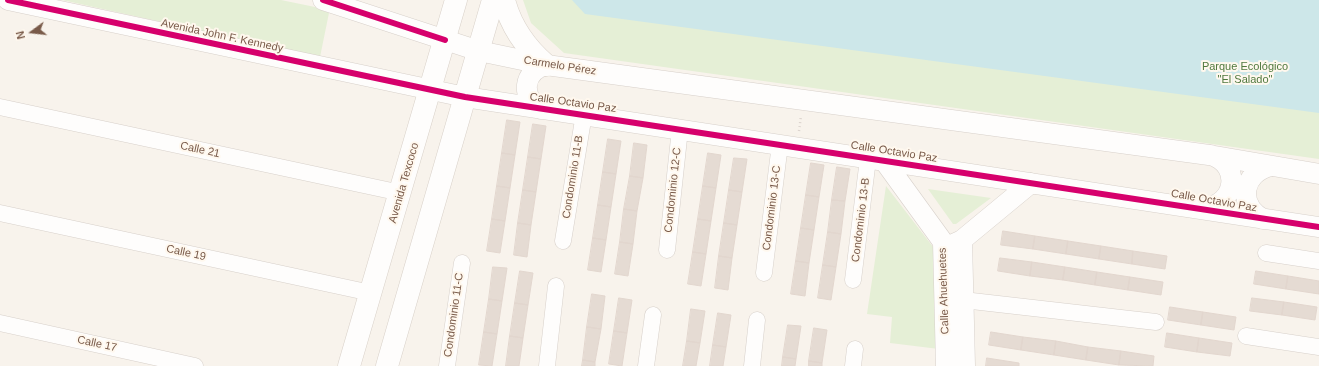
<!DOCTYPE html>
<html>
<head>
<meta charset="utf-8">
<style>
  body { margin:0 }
  #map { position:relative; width:1319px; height:366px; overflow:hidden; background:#f8f3ec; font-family:Helvetica,sans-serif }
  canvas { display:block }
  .north { position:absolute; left:12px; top:12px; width:40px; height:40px; -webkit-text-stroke:3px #fff8ee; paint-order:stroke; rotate:255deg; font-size:11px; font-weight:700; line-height:16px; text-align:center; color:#795a49 }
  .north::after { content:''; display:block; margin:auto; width:14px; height:18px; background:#795a49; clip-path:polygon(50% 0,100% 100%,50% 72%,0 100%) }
</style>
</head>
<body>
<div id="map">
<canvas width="1319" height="366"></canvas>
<div class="north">N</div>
</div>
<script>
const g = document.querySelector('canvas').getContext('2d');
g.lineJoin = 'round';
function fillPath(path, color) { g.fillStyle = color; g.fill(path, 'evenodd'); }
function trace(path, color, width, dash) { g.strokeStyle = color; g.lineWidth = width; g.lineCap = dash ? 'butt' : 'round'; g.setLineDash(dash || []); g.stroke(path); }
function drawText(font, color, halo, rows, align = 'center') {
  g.font = font + ' Helvetica,sans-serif'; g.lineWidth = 4; g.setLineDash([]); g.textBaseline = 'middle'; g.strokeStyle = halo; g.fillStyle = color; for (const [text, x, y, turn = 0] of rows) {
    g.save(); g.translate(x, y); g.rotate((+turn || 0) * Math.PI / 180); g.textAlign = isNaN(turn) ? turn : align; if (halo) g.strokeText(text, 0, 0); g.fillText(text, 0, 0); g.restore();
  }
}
fillPath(new Path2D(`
  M62,0H281L315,7L329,13L320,57Z
  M523,0H1319V159L564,53L531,23Z
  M886,186L937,252L939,349L890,343L892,317L867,314Z
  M928,189L991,198L956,224H953Z`), '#e5efd6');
fillPath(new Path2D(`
  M572,0H1319V113L585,14Z`), '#cde7e9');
const building = new Path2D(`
  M507,120L520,122L515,155L502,153Z
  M533,124L546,126L541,159L528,157Z
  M608,139L621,141L616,174L603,172Z
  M634,143L647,145L643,178L630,176Z
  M502,153L515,155L510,188L497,186Z
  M708,153L721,155L716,188L703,186Z
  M528,157L541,159L536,192L523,190Z
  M734,158L747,159L742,192L729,190Z
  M811,163L824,165L819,197L806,195Z
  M837,167L850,169L845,201L832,200Z
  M603,172L616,174L611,207L598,205Z
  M630,176L643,178L637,211L624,209Z
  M497,186L510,188L505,221L492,219Z
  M703,186L716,188L711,221L698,219Z
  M523,190L536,192L531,225L518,223Z
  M729,190L742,192L737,225L724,223Z
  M806,195L819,197L814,230L801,228Z
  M832,200L845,201L841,234L828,232Z
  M598,205L611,207L606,240L593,238Z
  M624,209L637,211L633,244L620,242Z
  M492,219L505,221L500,253L487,251Z
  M698,219L711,221L706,254L693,252Z
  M518,223L531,225L527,257L514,255Z
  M724,223L737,225L732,258L719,256Z
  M801,228L814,230L809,263L796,261Z
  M1003,231L1035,236L1033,249L1001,245Z
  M828,232L841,234L836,267L823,265Z
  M1035,236L1068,241L1066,254L1033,249Z
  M593,238L606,240L601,272L588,270Z
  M1068,241L1101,246L1099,259L1066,254Z
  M620,242L633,244L628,276L615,274Z
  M1101,246L1133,251L1132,264L1099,259Z
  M1133,251L1167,256L1165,269L1132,264Z
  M693,252L706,254L701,286L688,284Z
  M719,256L732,258L728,290L715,288Z
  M1000,258L1032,262L1030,276L998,271Z
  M796,261L809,263L805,296L791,294Z
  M1032,262L1065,267L1063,280L1030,276Z
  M823,265L836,267L831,300L818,298Z
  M493,267L507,268L502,301L489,299Z
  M1065,267L1097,272L1095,285L1063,280Z
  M520,271L533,273L528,305L515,303Z
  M1256,271L1288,276L1286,289L1254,284Z
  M1097,272L1130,277L1128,290L1095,285Z
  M1288,276L1319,281V294L1286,289Z
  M1130,277L1163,282L1161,295L1128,290Z
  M592,294L605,296L601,329L587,327Z
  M619,298L632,300L627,333L614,331Z
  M1252,298L1284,302L1282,315L1250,311Z
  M489,299L502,301L497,334L484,332Z
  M1284,302L1317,307L1315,320L1282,315Z
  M515,303L528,305L523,338L510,336Z
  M1170,307L1203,312L1201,325L1168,320Z
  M691,309L705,311L700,343L687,341Z
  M1203,312L1236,317L1234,330L1201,325Z
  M718,313L731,315L726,347L713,345Z
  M788,325L801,326L796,359L783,357Z
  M587,327L601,329L595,362L583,360Z
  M814,328L827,330L822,363L809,361Z
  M614,331L627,333L622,366L609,364Z
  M484,332L497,334L492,366L479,365Z
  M991,332L1023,337L1021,350L989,345Z
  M1167,333L1199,338L1197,352L1165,347Z
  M510,336L523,338L519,366H506Z
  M1023,337L1056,341L1054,355L1021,350Z
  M1199,338L1232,343L1230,356L1197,352Z
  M687,341L700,343L696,366H683Z
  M1056,341L1088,347L1086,360L1054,355Z
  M713,345L726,347L723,366H710Z
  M1088,347L1121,351L1119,365L1086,360Z
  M1121,351L1154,356L1153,366L1119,365Z
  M783,357L796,359L795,366H782Z
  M987,358L1019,363V366H986Z
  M583,360L595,362V366H582Z
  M809,361L822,363V366H809Z`);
fillPath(building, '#e5dbd3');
trace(building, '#e2d6ce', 1);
const minor = new Path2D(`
  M0,107L401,193
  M0,213L371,293
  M563,241L584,114
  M667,250L680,129
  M1266,253L1319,261
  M764,273L780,144
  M853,280L868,159
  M963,300L1156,322
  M0,323L195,366
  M1246,336L1319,347
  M447,366L462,263
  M547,366L556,286
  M646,366L653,315
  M752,366L757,320
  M853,366L855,349`);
const tertiary = new Path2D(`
  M8,0L465,97L1319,227
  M323,0L479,51L546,65L1209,155L1319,174
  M541,109C520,98 523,71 546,65
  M885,162L943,242L946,366
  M1204,208C1236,205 1242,165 1211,155
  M1263,219C1237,204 1242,173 1271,166
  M962,240L965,366
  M951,245L962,240L1031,183`);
const secondary = new Path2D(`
  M504,0C511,27 525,47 546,65
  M349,366L456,0
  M387,366L493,0`);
trace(minor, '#d7d0ca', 17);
trace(tertiary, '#d7d0ca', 21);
trace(secondary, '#d8d0c8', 23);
trace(new Path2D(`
  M799,131L801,116`), '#dbd3cd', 2.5, [1, 3]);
trace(minor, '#fefdfc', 16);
trace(tertiary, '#fefdfc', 20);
trace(secondary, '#fefdfc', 22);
trace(new Path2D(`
  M8,0L465,97L1319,227
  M323,0L445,40`), '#d6006c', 6);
drawText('11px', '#795a49', '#fff8ee', [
  ["Avenida John F. Kennedy",222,36,12],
  ["Carmelo Pérez",560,66,9],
  ["Calle Octavio Paz",573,103,8],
  ["Calle 21",200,150,12],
  ["Calle Octavio Paz",894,152,9],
  ["Condominio 11-B",573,177,-81],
  ["Avenida Texcoco",404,183,-74],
  ["Condominio 12-C",673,190,-84],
  ["Calle Octavio Paz",1214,201,10],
  ["Condominio 13-C",772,208,-83],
  ["Condominio 13-B",861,220,-83],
  ["Calle 19",186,253,12],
  ["Calle Ahuehuetes",944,291,-92],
  ["Condominio 11-C",454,315,-82],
  ["Calle 17",97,344,12]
]);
drawText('11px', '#50793e', '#fff8ee', [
  ["Parque Ecológico",1245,67],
  ["\"El Salado\"",1245,80]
]);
</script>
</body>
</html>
